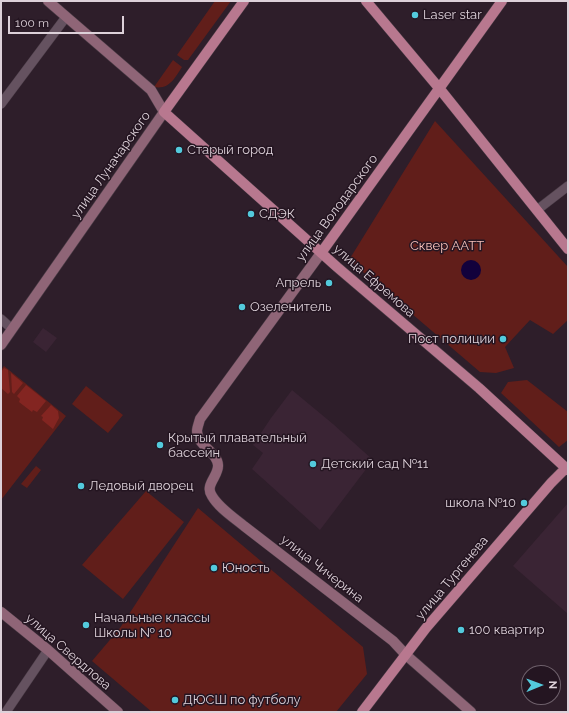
<!DOCTYPE html>
<html>
<head>
<meta charset="utf-8">
<style>
  body { margin:0 }
  #map { position:relative; width:569px; height:713px; overflow:hidden; background:#2e1e2a; font-family:Raleway,sans-serif }
  canvas { display:block }
  .frame { position:absolute; inset:0; border:2px solid #ddd1d9; pointer-events:none }
  .north { position:absolute; left:521px; top:665px; width:40px; height:40px; box-sizing:border-box; background:#241521; border:1px solid #6e606b; border-radius:50%; rotate:89deg; font-size:11px; font-weight:700; line-height:16px; text-align:center; color:#ddd1d9 }
  .north::after { content:''; display:block; margin:auto; width:14px; height:18px; background:#53cadc; clip-path:polygon(50% 0,100% 100%,50% 72%,0 100%) }
  .scale { position:absolute; left:8px; top:16px; width:116px; height:18px; box-sizing:border-box; border:2px solid #ddd1d9; border-top:0; padding-left:5px; font-size:12px; line-height:14px; white-space:nowrap; color:#ddd1d9; -webkit-text-stroke:3px #241521; paint-order:stroke }
</style>
</head>
<body>
<div id="map">
<canvas width="569" height="713"></canvas>
<div class="frame"></div>
<div class="north">N</div>
<div class="scale">100 m</div>
</div>
<script>
const g = document.querySelector('canvas').getContext('2d');
g.lineJoin = 'round';
function fillPath(path, color) { g.fillStyle = color; g.fill(path, 'evenodd'); }
function trace(path, color, width, dash) { g.strokeStyle = color; g.lineWidth = width; g.lineCap = dash ? 'butt' : 'round'; g.setLineDash(dash || []); g.stroke(path); }
function drawText(font, color, halo, rows, align = 'center') {
  g.font = font + ' Raleway,sans-serif'; g.lineWidth = 3; g.setLineDash([]); g.textBaseline = 'middle'; g.strokeStyle = halo; g.fillStyle = color; for (const [text, x, y, turn = 0] of rows) {
    g.save(); g.translate(x, y); g.rotate((+turn || 0) * Math.PI / 180); g.textAlign = isNaN(turn) ? turn : align; if (halo) g.strokeText(text, 0, 0); g.fillText(text, 0, 0); g.restore();
  }
}
fillPath(new Path2D(`
  M43,328L57,338L46,352L33,342Z
  M292,390L333,424L373,460L320,530L252,469L263,453L253,445L271,418Z
  M568,503V614L513,566Z`), '#3a2434');
fillPath(new Path2D(`
  M215,1H231L188,60H184L177,55Z
  M173,60L182,67C175,78 169,90 154,87Z
  M435,121L568,267V320L553,334L530,320L505,347L514,368L496,373L480,372L349,260Z
  M4,366L66,416L1,500V370Z
  M527,380L568,412V440L559,447L501,393L508,382Z
  M86,386L123,415L108,433L72,404Z
  M36,466L41,470L27,488L21,484Z
  M146,491L184,522L123,599L82,565Z
  M198,508L363,647L367,674L336,712H152L92,661L120,628Z`), '#611e1a');
fillPath(new Path2D(`
  M4,368L8,370L10,392L8,394L1,388V372Z
  M11,373L23,383L14,394L12,392Z
  M26,385L46,401L37,412L33,410L32,412L19,402L20,399L17,396Z
  M51,405L58,411L59,418L53,429L42,420L43,417L41,416Z`), '#832521');
fillPath(new Path2D(`
  M461 270a10 10 0 1 1 20 0a10 10 0 1 1-20 0Z`), '#12013c');
const street = new Path2D(`
  M1,104L66,17
  M537,210L568,186
  M1,319L12,329
  M6,712L48,650`);
const secondary = new Path2D(`
  M321,253L200,419C199,423 197,428 197,431C197,446 217,451 218,465C219,476 204,485 212,496C219,508 233,517 244,526L393,641L406,655L471,712
  M1,345L164,112L151,90L48,1
  M1,612L48,650L118,712`);
const primary = new Path2D(`
  M244,1L164,112L337,267L479,388L568,470
  M366,1L439,88L568,249
  M321,253L502,1
  M362,712L426,628L551,483L566,468`);
trace(street, '#4a3c46', 10);
trace(secondary, '#4a3c46', 11);
trace(primary, '#4a3c46', 11);
trace(street, '#655260', 9);
trace(secondary, '#8f6577', 10);
trace(primary, '#b8788f', 10);
for (const [x, y, r, color] of [
  [415,15,4,"#53cadc"],
  [179,150,4,"#53cadc"],
  [251,214,4,"#53cadc"],
  [329,283,4,"#53cadc"],
  [242,307,4,"#53cadc"],
  [503,339,4,"#53cadc"],
  [160,445,4,"#53cadc"],
  [313,464,4,"#53cadc"],
  [81,486,4,"#53cadc"],
  [524,503,4,"#53cadc"],
  [214,568,4,"#53cadc"],
  [86,625,4,"#53cadc"],
  [461,630,4,"#53cadc"],
  [175,700,4,"#53cadc"]
]) { const dot = new Path2D(); dot.arc(x, y, r, 0, 2 * Math.PI); g.fillStyle = color; g.fill(dot); trace(dot, '#241521', 1.5); }
drawText('13px', '#ddd1d9', '#241521', [
  ["Laser star",423,15],
  ["Старый город",187,150],
  ["СДЭК",259,214],
  ["Апрель",321,283,"right"],
  ["Озеленитель",250,307],
  ["Пост полиции",495,339,"right"],
  ["Крытый плавательный",168,438],
  ["бассейн",168,453],
  ["Детский сад №11",321,464],
  ["Ледовый дворец",89,486],
  ["школа №10",516,503,"right"],
  ["Юность",222,568],
  ["Начальные классы",94,618],
  ["Школы № 10",94,633],
  ["100 квартир",469,630],
  ["ДЮСШ по футболу",183,700]
], 'left');
drawText('13px', '#ddd1d9', '#241521', [
  ["улица Луначарского",111,165,-55],
  ["улица Володарского",337,208,-54],
  ["улица Ефремова",374,281,41],
  ["улица Чичерина",322,569,38],
  ["улица Тургенева",452,578,-50],
  ["улица Свердлова",68,652,41]
]);
drawText('13px', '#f9c2bb', '#241521', [
  ["Сквер ААТТ",447,246]
]);
</script>
</body>
</html>
